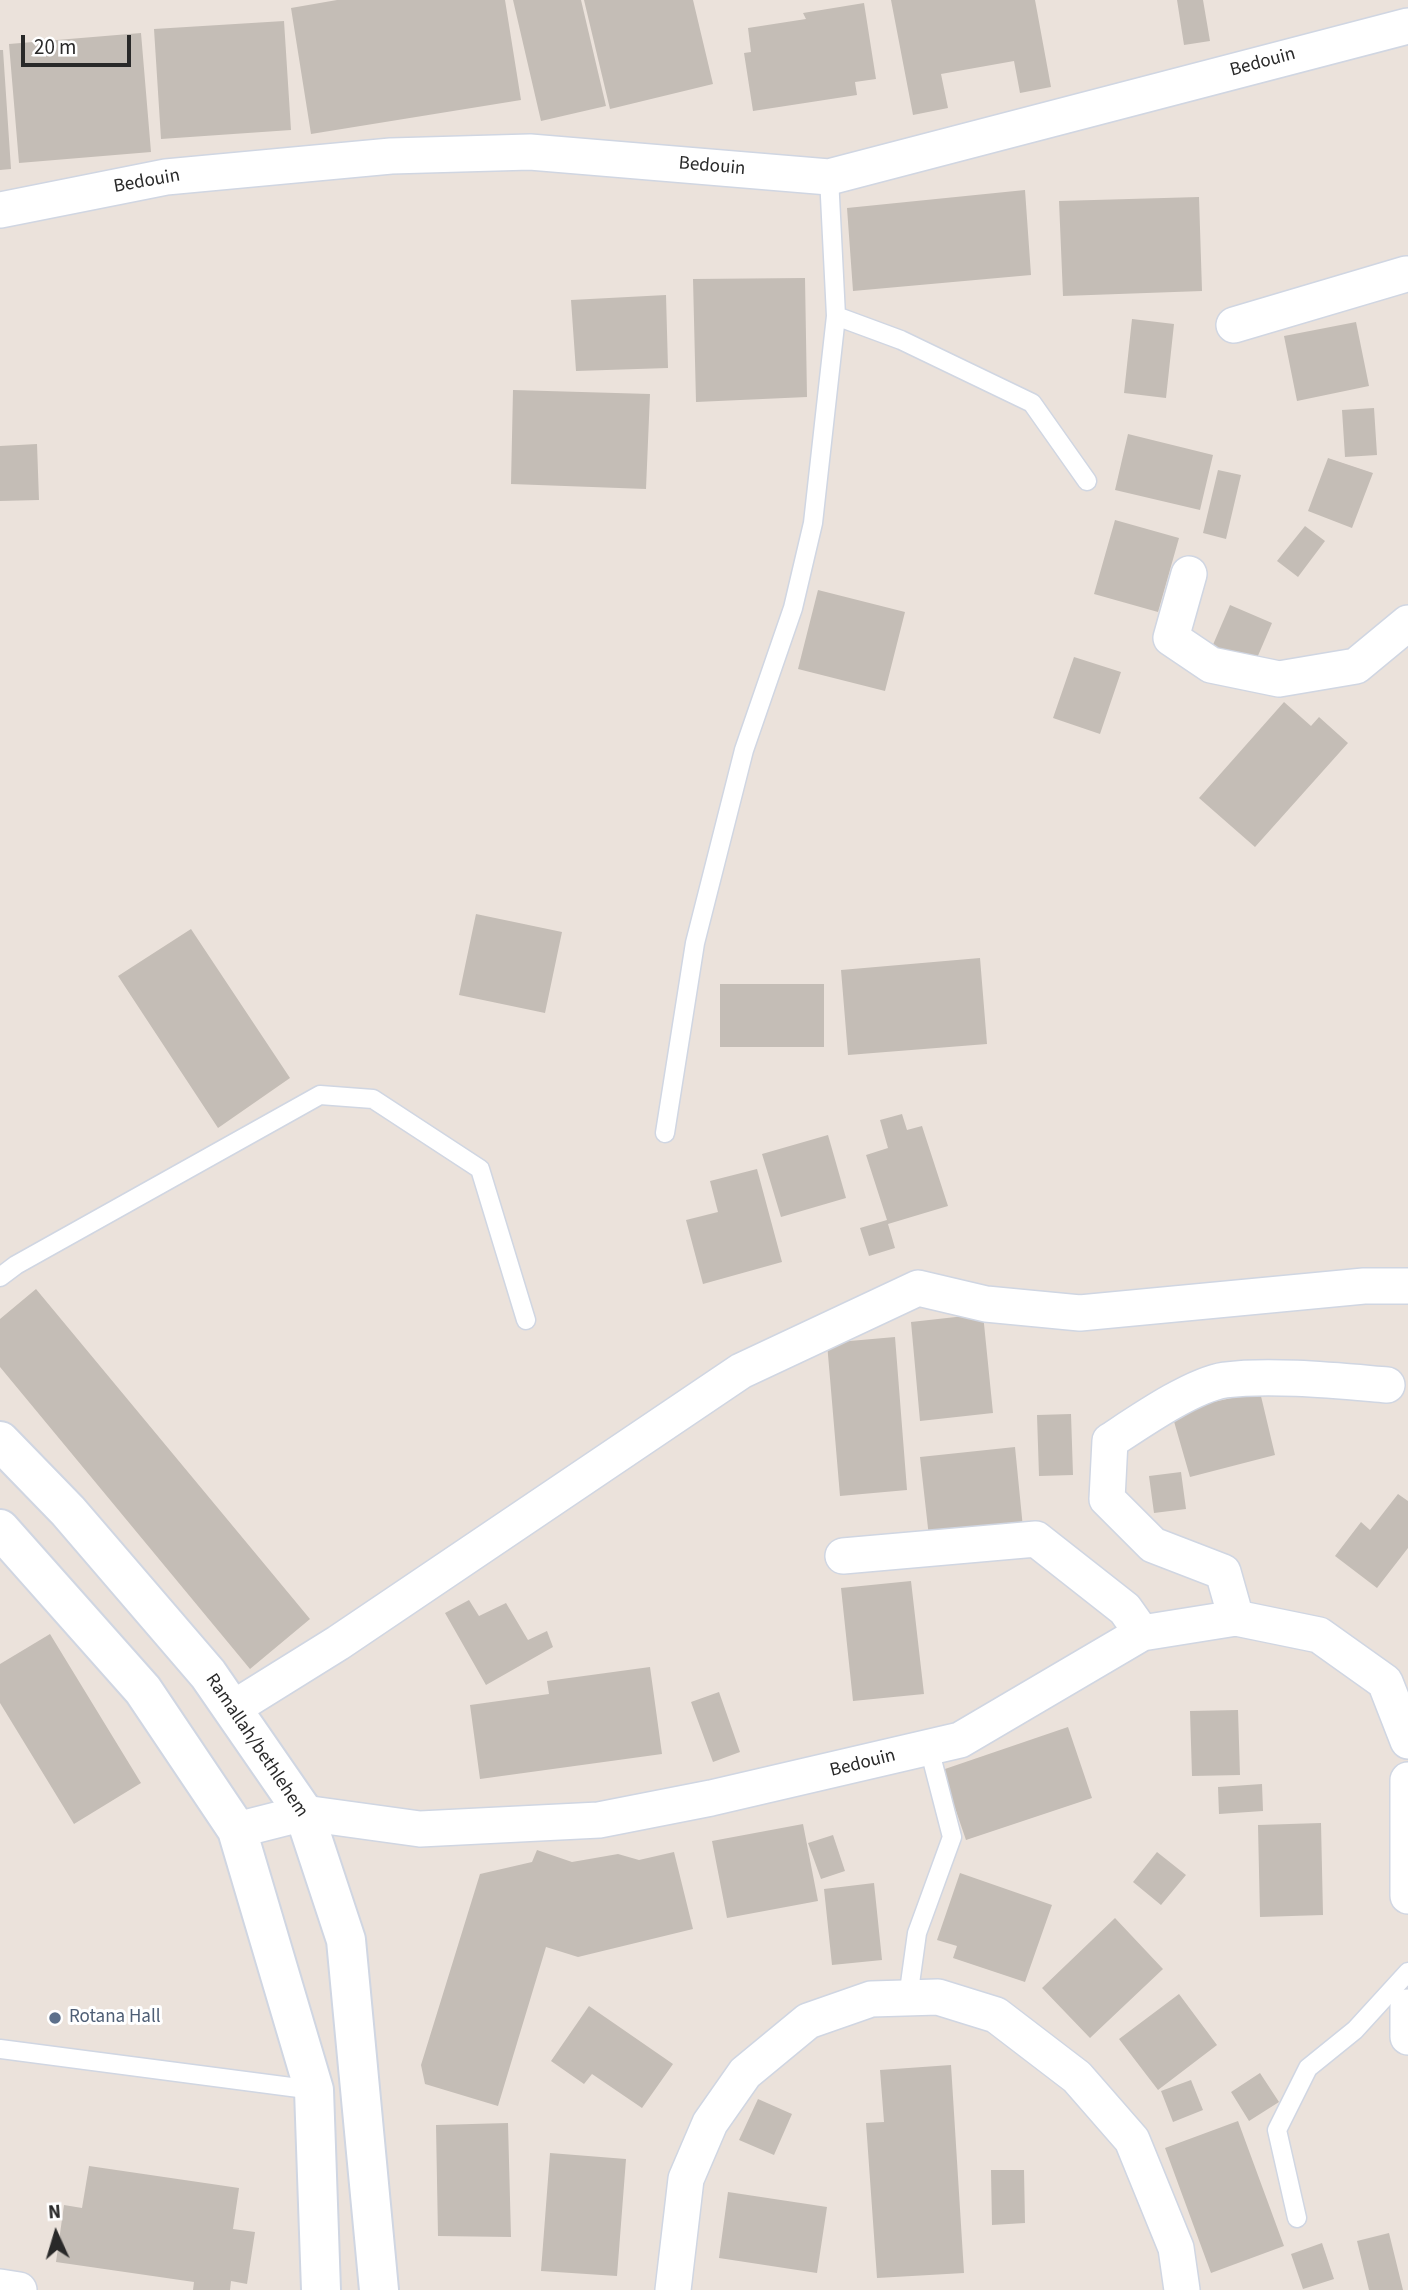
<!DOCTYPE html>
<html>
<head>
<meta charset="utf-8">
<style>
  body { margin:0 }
  #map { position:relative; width:1408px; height:2290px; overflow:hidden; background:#ebe2db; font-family:"Source Sans 3",sans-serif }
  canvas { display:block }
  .north { position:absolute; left:21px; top:2199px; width:70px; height:70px; -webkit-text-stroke:5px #fff; paint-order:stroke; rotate:356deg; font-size:19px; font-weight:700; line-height:28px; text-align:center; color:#292929 }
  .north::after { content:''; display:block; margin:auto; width:24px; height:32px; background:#292929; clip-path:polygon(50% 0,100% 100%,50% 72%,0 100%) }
  .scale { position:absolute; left:21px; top:35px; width:110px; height:32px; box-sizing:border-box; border:4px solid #292929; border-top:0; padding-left:9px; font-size:21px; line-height:24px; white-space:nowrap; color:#292929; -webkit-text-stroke:5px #fff; paint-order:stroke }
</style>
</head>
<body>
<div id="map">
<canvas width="1408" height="2290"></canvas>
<div class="north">N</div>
<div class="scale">20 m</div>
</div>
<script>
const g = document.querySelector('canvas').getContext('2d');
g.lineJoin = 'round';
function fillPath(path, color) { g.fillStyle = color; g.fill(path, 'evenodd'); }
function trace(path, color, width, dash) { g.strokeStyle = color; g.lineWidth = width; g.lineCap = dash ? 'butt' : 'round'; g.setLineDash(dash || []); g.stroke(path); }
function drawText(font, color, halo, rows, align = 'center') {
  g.font = font + ' "Source Sans 3",sans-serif'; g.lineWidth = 6; g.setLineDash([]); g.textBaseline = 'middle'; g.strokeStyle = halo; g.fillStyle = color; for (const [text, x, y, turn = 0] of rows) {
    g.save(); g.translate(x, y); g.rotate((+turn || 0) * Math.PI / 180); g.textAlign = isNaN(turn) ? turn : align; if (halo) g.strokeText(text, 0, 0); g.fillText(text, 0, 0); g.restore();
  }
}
fillPath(new Path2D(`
  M337,0H505L521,100L311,134L291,8Z
  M513,0H581L606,106L541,121Z
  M584,0H693L713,84L610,109Z
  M891,0H1035L1051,87L1020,93L1014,61L941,74L948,108L913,115Z
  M1177,0H1203L1210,41L1184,45Z
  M864,3L876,79L855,82L857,95L753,111L744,53L751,52L748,28L806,19L803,13Z
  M284,21L291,130L161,139L154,29Z
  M141,33L151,152L19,163L9,44Z
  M0,50H3L11,169L0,170Z
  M1025,190L1031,275L853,291L847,208Z
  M1199,197L1202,291L1063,296L1059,201Z
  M805,278L807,397L696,402L693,279Z
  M666,295L668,368L576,371L571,300Z
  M1132,319L1174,324L1166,398L1124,393Z
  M1356,322L1369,386L1297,401L1284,336Z
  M513,390L650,394L646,489L511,484Z
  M1374,408L1377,455L1345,457L1342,410Z
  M1128,434L1213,455L1200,510L1115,490Z
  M37,444L39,500L0,501V446Z
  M1328,458L1373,473L1352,528L1308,511Z
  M1218,470L1241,475L1226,539L1203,533Z
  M1115,520L1179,538L1158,612L1094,594Z
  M1305,526L1325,541L1298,577L1277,561Z
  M818,590L905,612L885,691L798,669Z
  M1230,605L1272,623L1254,665L1212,647Z
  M1074,657L1121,672L1100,734L1053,718Z
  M1284,702L1311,726L1319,717L1348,743L1255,847L1199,798Z
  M476,914L562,932L545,1013L459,995Z
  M191,929L290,1078L218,1128L118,976Z
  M980,958L987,1044L848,1055L841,970Z
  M720,984H824V1047H720Z
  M902,1114L907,1130L922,1126L948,1206L888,1224L895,1248L869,1256L860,1228L887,1220L866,1155L888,1148L880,1120Z
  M828,1135L846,1198L781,1217L762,1154Z
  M757,1169L782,1262L703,1284L686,1220L718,1212L710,1181Z
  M36,1289L310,1619L250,1669L0,1367V1319Z
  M983,1314L993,1413L920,1421L911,1322Z
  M895,1337L907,1490L840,1496L827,1343Z
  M1260,1392L1275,1455L1190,1477L1171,1411Z
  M1071,1414L1073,1475L1039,1476L1037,1415Z
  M1015,1447L1023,1528L929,1537L920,1457Z
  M1181,1472L1186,1509L1154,1513L1149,1476Z
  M1398,1494L1408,1501V1548L1377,1588L1335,1556L1361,1522L1370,1530Z
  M911,1581L924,1694L853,1701L841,1588Z
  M469,1600L479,1616L506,1603L528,1640L547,1631L553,1647L486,1685L445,1613Z
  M50,1634L141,1783L74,1824L0,1703V1664Z
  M650,1667L662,1754L480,1779L470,1705L549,1694L547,1681Z
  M719,1692L740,1752L713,1762L691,1702Z
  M1238,1710L1240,1775L1192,1776L1190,1711Z
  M1068,1727L1092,1798L966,1840L942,1770Z
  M1262,1784L1263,1811L1219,1814L1218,1787Z
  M1321,1823L1323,1915L1260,1917L1258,1825Z
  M803,1824L818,1901L727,1918L712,1841Z
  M833,1835L845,1871L821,1879L808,1843Z
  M537,1850L572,1862L618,1854L639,1860L674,1852L693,1929L578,1957L546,1947L498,2106L425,2084L421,2065L480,1874L532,1862Z
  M1157,1852L1186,1875L1161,1905L1133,1882Z
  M960,1873L1052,1905L1025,1982L953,1958L957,1946L937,1940Z
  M874,1883L882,1960L832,1965L824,1889Z
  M1115,1918L1163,1969L1090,2038L1042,1988Z
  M1179,1994L1217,2045L1158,2090L1119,2039Z
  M589,2006L673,2064L642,2108L592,2074L584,2084L551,2061Z
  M951,2065L964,2273L877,2278L866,2123L884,2122L880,2070Z
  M1260,2073L1279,2102L1249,2121L1231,2092Z
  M1191,2080L1203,2110L1173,2122L1161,2091Z
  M758,2099L792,2114L774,2155L739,2140Z
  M1238,2121L1284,2246L1211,2273L1165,2148Z
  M508,2123L511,2237L438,2236L436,2125Z
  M550,2153L626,2159L617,2276L541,2271Z
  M89,2166L239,2188L233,2229L255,2232L247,2284L231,2281L230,2290H193L194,2282L56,2262L64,2205L82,2208Z
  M991,2170H1024L1025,2223L992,2225Z
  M728,2192L827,2207L817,2273L719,2258Z
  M1389,2233L1403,2290H1369L1357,2241Z
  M1322,2243L1334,2279L1303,2289L1291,2254Z`), '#c4bdb6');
const lane = new Path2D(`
  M836,316L901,340L1032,403L1087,481
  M665,1133L695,943L744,750L793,608L813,523L836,316L829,177
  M0,1277L16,1265L320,1095L373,1099L480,1169L526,1320
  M908,1998L917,1933L952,1837L929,1748
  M0,2049L314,2090
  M1297,2218L1277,2130L1308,2068L1355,2030L1408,1972`);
const street = new Path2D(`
  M0,210L166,177L391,156L530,152L829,177L1408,26
  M1234,325L1406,274
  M1189,574L1171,638L1211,665L1279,679L1356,666L1408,623
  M843,1556L1036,1539L1125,1609L1142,1633
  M1236,1618L1223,1572L1153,1545L1107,1499L1110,1441C1139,1422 1192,1385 1225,1380C1272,1374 1339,1381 1387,1385
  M232,1709L338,1643L741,1371L918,1288L986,1304L1080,1313L1364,1286H1408
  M1408,1780V1896
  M237,1830L304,1813L420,1829L599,1820L711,1798L960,1740L1142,1633L1236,1618L1319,1635L1385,1682L1408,1741
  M1408,2007V2037
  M0,2287L19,2290
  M673,2290L686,2179L710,2123L745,2073L808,2021L871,1999L938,1997L996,2015L1077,2077L1132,2140L1176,2248L1182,2290`);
const secondary = new Path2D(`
  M0,1441L68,1511L208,1674L304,1813L346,1940L379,2290
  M0,1529L143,1690L237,1830L314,2090L321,2290`);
trace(lane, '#d0d6e2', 21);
trace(street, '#d0d6e2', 38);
trace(secondary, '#d0d6e2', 42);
trace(lane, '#fff', 18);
trace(street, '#fff', 35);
trace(secondary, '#fff', 38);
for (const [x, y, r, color] of [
  [55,2018,7,"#5c6f8a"]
]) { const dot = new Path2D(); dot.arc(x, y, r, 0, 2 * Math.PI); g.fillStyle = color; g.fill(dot); trace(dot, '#fff', 2.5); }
drawText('19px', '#292929', '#fff', [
  ["Bedouin",1263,63,-15],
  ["Bedouin",712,167,5],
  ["Bedouin",147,182,-10],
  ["Ramallah/bethlehem",256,1746,56],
  ["Bedouin",863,1764,-14]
]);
drawText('19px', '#4e5e75', '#fff', [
  ["Rotana Hall",69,2018]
], 'left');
</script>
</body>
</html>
